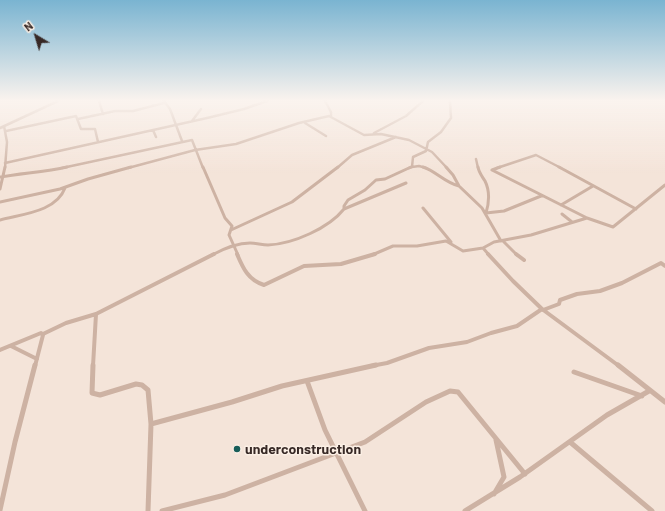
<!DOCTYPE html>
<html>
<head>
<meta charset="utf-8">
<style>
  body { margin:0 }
  #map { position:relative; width:665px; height:511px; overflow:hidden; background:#f4e4d9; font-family:Barlow,sans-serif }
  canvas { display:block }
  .north { position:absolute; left:16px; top:16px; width:40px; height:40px; -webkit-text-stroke:3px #fbefe5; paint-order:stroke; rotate:322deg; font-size:11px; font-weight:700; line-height:16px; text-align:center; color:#372926 }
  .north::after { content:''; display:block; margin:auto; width:14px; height:18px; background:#372926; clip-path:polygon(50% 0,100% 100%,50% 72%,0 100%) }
</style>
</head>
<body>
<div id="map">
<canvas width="665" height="511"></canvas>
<div class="north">N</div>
</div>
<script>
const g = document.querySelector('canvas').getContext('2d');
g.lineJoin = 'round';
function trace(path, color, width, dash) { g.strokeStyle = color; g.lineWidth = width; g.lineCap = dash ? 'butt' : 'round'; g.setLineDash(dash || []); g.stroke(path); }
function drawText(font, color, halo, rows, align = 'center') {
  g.font = font + ' Barlow,sans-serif'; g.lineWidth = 3; g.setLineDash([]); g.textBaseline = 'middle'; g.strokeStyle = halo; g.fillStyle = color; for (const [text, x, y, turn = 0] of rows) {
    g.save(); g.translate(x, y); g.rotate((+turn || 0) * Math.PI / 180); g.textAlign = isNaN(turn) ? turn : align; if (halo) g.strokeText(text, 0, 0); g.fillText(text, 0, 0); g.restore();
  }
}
trace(new Path2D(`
  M99,101L103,114
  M164,101L170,109L182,141
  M325,101L331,112V116
  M78,119L115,111H133L164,103
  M192,121L201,109
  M305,123L326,136
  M4,126L7,142L5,168
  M0,128L58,101
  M153,130L156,137
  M6,131L76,116L81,129H95L98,142
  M374,133L406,116L423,101
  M476,159L478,168
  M5,163L207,118L244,109L267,101
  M412,167L419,166L426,168
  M62,168L192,140L203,168
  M128,168L195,150L236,144L299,123L329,116L364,135L381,134L409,140L432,152L447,168
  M337,168L352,155L396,137
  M409,168L412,167L413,157L426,151L428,142L441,132L451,118L450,101
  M497,168L536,155L561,168`), '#cdb2a3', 2.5);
trace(new Path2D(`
  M203,167L225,218L232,226L229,235L234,246
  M423,167C436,171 445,183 459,186
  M446,167L453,175L459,186L482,208L501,241
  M478,167C479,173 482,176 485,181C490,191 489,203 486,213L504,211L541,196
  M559,167L636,209
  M492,170L500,167
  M492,170L587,218
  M0,177C22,173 45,172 67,167
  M0,189L5,167
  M0,202L60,189L88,179L131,167
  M561,205L593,186
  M423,208L451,242
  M344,209V206L348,200L365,190L376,180L385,179L411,167
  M562,214L572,222
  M0,220C22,214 56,212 65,188
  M231,230L292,202L338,167
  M503,241L517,255
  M234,246L238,255
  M212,255C223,249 237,243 250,243C256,243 262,245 268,245C293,244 329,228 344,209L406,183
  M372,255L393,246H417L446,241L463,251L483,248
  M489,255L483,248L494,242L531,235L587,218L613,227L665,185`), '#cdb2a3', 3);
trace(new Path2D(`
  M237,254C243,268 248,280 264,285L304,266L341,264L375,254
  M488,254L513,281L542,309L619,366
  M516,254L524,260
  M543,310L559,304L560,300L577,294L600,291L622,283L661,263L665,266
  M43,334L66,323L96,314L214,254
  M11,346L37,359
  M0,350L41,333L43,335L35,366
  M93,366L96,314
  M371,366L387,363L429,348L467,342L491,333L517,326L542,309`), '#cdb2a3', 4);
trace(new Path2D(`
  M93,365L92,393L100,395L136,384L142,385L148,390L151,424L148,511
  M618,365L665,402
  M574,372L642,396
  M307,381L325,430L365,511
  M151,424L232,402L282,386L376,365
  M570,442L652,511
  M494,494L504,477L496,440
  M0,510L15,442L35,365
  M162,511L225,495L365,442L426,402L450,391L458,392L525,474
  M465,511L520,477L607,415L649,391`), '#cdb2a3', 5);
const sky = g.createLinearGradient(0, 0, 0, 173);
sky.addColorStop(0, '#7ab4d1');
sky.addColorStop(0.58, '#faf3ee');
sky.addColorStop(1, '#faf3ee00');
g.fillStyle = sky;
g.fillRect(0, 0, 665, 173);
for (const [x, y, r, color] of [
  [237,449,4,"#185d59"]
]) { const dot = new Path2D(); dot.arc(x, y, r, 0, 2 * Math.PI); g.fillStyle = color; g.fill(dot); trace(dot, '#fbefe5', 1.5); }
drawText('bold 14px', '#372926', '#fbefe5', [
  ["underconstruction",245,449]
], 'left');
</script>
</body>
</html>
